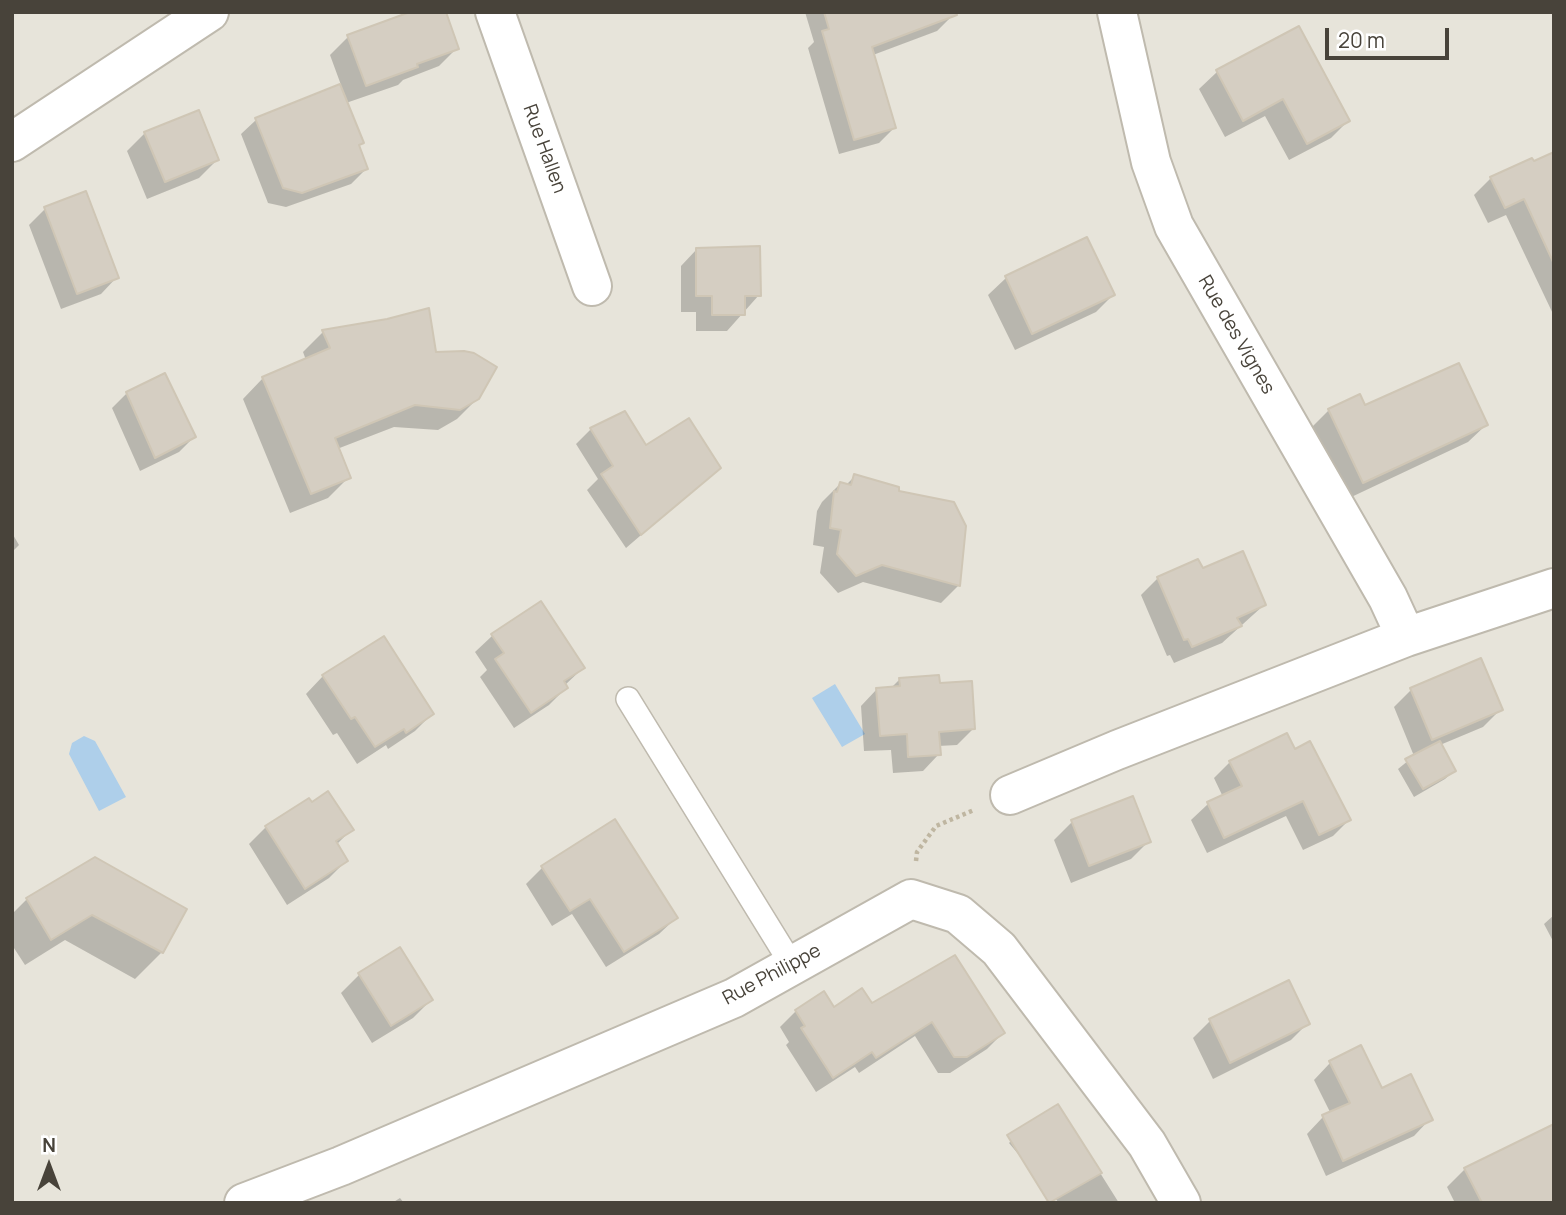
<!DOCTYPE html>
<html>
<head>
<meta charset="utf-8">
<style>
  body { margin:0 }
  #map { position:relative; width:1566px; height:1215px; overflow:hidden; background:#f4f2eb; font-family:Manrope,sans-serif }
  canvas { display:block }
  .frame { position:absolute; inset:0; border:14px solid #48433a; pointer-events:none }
  .north { position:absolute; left:14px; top:1131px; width:70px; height:70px; -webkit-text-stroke:5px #fff; paint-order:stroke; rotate:0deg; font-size:19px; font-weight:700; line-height:28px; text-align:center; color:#48433a }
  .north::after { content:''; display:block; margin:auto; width:24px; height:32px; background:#48433a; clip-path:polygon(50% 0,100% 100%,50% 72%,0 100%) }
  .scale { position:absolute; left:1325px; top:28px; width:124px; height:32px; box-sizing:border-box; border:4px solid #48433a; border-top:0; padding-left:9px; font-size:21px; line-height:24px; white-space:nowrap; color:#48433a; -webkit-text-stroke:5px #fff; paint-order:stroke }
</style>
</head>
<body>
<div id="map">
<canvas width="1566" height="1215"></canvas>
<div class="frame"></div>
<div class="north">N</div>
<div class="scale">20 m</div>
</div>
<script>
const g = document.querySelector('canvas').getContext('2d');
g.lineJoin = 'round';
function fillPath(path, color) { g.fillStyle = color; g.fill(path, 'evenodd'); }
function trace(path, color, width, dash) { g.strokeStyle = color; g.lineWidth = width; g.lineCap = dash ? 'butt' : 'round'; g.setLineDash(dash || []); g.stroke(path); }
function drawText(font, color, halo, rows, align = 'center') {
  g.font = font + ' Manrope,sans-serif'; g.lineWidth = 5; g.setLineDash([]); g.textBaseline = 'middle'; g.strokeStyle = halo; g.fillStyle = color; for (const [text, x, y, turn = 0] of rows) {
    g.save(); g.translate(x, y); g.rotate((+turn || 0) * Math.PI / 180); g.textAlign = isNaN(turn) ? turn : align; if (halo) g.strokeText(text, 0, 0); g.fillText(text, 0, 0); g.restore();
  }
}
fillPath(new Path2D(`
  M12,12H1554V1203H12Z`), '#e7e4da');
fillPath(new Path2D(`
  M835,684L865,734L842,747L812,698Z
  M84,736L95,741L126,797L99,811L69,754L72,743Z`), '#aecfea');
fillPath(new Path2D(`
  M415,12L457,48L439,66L403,80L398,85L346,103L362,143L358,147L366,169L351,184L286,207L268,203L241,134L256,120L341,85L330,55L348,37Z
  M805,12H951L952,16L937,31L873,55L894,128L879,143L839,154L808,48L814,42Z
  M1298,28L1348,121L1331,138L1289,160L1265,116L1225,137L1199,89L1217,72Z
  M145,133L217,160L199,178L147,199L127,151Z
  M1554,154V316L1506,215L1488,223L1474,195L1491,178Z
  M45,209L117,277L101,294L61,309L29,225Z
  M1086,239L1113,295L1096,312L1015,350L988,295L1006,278Z
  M697,249L759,295L727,331H696V312H681V266Z
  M323,332L434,354L478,398L457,419L438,430L394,427L337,449L349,477L328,498L290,513L243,399L263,378L306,360L303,352Z
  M127,393L194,437L179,452L140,471L112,408Z
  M1359,396L1364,407L1486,425L1468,442L1345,500L1311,428L1329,410Z
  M591,429L646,447L719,468L626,548L587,490L598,479L576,444Z
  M855,476L897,493L959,585L941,603L863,582L838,593L820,573L824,547L813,545L817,511L822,502L840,484L845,486Z
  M12,533L19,545L12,552Z
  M1203,570L1264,605L1222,643L1174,663L1170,655L1167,656L1141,595L1158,578Z
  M541,603L583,668L564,686L566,688L549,705L514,728L480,677L487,670L475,652L492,636Z
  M323,676L432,714L415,731L388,749L386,745L357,764L337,733L333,735L306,694Z
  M899,680L974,728L957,745L938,746L939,754L923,771L893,773L891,750L864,751L861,706L877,689L891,688Z
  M1411,690L1500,710L1483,727L1440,745L1454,771L1445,779L1414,797L1398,769L1414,756L1394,707Z
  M1294,751L1349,820L1333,836L1303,850L1286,816L1207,853L1191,820L1208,804L1223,797L1214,778L1230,762Z
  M1072,822L1149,841L1131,859L1071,883L1054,840Z
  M266,827L351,830L336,845L346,861L329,878L287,905L249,844Z
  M542,868L676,918L659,934L606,967L572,914L552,926L526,884Z
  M27,899L184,910L162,952L135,979L65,940L25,965L12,945V914Z
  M1554,915V943L1544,924Z
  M400,950L431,1000L413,1018L372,1043L341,993L359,975Z
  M1288,983L1308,1023L1291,1040L1213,1079L1193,1038L1210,1021Z
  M824,993L834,1009L871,1005L1003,1033L987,1049L950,1073H938L915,1036L859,1073L855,1067L816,1092L786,1045L789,1042L780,1027L796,1011Z
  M1330,1063L1381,1090L1430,1119L1414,1136L1326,1176L1307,1134L1323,1117L1331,1114L1314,1080Z
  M1058,1106L1119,1203H1059L1009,1143L1026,1126Z
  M1465,1169L1554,1203H1455L1447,1187Z
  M400,1198L404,1203H392Z`), '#0003');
const building = new Path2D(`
  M410,12H446L459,49L417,64L418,67L366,86L347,35Z
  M824,12H956L957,15L872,47L896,128L854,140L822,31L829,29Z
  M1299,26L1350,121L1307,144L1283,99L1243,121L1216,70Z
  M340,84L364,143L359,145L368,169L302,193L283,188L255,118Z
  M199,110L219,160L165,182L144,132Z
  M1554,152V264L1524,199L1505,208L1490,177L1532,158L1534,161Z
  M86,191L119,278L77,294L44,207Z
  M1087,237L1115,295L1032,334L1005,276Z
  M760,246L761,296H745V315H712V296H696V248Z
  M429,308L436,352L464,351L474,353L497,367L479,399L460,410L415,405L335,438L351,478L311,494L262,377L330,348L322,330L387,319Z
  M1459,363L1488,425L1363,483L1328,409L1360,394L1365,405Z
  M165,373L196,437L155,458L126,392Z
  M625,411L646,445L689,418L721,468L641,535L601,474L613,466L590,428Z
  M854,474L899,487V491L954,502L966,526L960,586L882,565L856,576L837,554L841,530L830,528L834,491L837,492L840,482L851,485Z
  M1243,551L1266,605L1237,618L1242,626L1192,647L1188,639L1184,640L1157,577L1198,559L1203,568Z
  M541,601L585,668L564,681L568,688L531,713L495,659L504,653L491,634Z
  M384,636L434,714L406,733L404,729L375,747L355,717L351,719L322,675Z
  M1481,658L1503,710L1432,740L1410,688Z
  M939,675L940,683L972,681L975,729L939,732L941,755L908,757L907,734L880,736L876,688L900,686L899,678Z
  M1287,733L1295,749L1310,741L1351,820L1319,835L1303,801L1224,838L1207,802L1242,786L1229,761Z
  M1440,741L1456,771L1423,789L1405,759Z
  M328,791L354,830L336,841L348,861L305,889L265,826L309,798L312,802Z
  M1133,796L1151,842L1089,866L1071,820Z
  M615,819L678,918L624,952L590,899L570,911L541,866Z
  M95,857L187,909L163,953L92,915L51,940L26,898Z
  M400,947L433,1000L391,1026L358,973Z
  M955,955L1005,1033L967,1057H954L932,1022L876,1058L872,1052L833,1078L801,1028L805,1026L795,1010L824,991L834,1007L862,988L872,1003Z
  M1289,980L1310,1024L1230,1063L1209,1019Z
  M1361,1045L1382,1088L1411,1074L1433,1120L1343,1161L1322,1115L1350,1103L1329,1061Z
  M1058,1104L1102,1173L1049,1203L1007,1135Z
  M1554,1124V1203H1482L1464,1168Z`);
fillPath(building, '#d5cec2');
trace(building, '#cfc6b5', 2);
const service = new Path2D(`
  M628,699L792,965`);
const minor = new Path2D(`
  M495,12L592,286
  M1117,12L1151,162L1174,226L1388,598L1406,637
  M12,142L209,12
  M1010,795L1117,750L1406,637L1554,588
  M244,1203L341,1166L734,998L911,899L958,914L999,949L1147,1144L1181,1203`);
trace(service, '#bfbaae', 26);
trace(minor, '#bfbaae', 42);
trace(new Path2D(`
  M916,861L917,852L936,826L974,810`), '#bfb6a1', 4.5, [3.5, 3.5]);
trace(service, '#fff', 23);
trace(minor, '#fff', 38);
drawText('19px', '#48433a', '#fff', [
  ["Rue Hallen",544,149,70],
  ["Rue des Vignes",1236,335,60],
  ["Rue Philippe",772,975,-28]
]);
</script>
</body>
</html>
